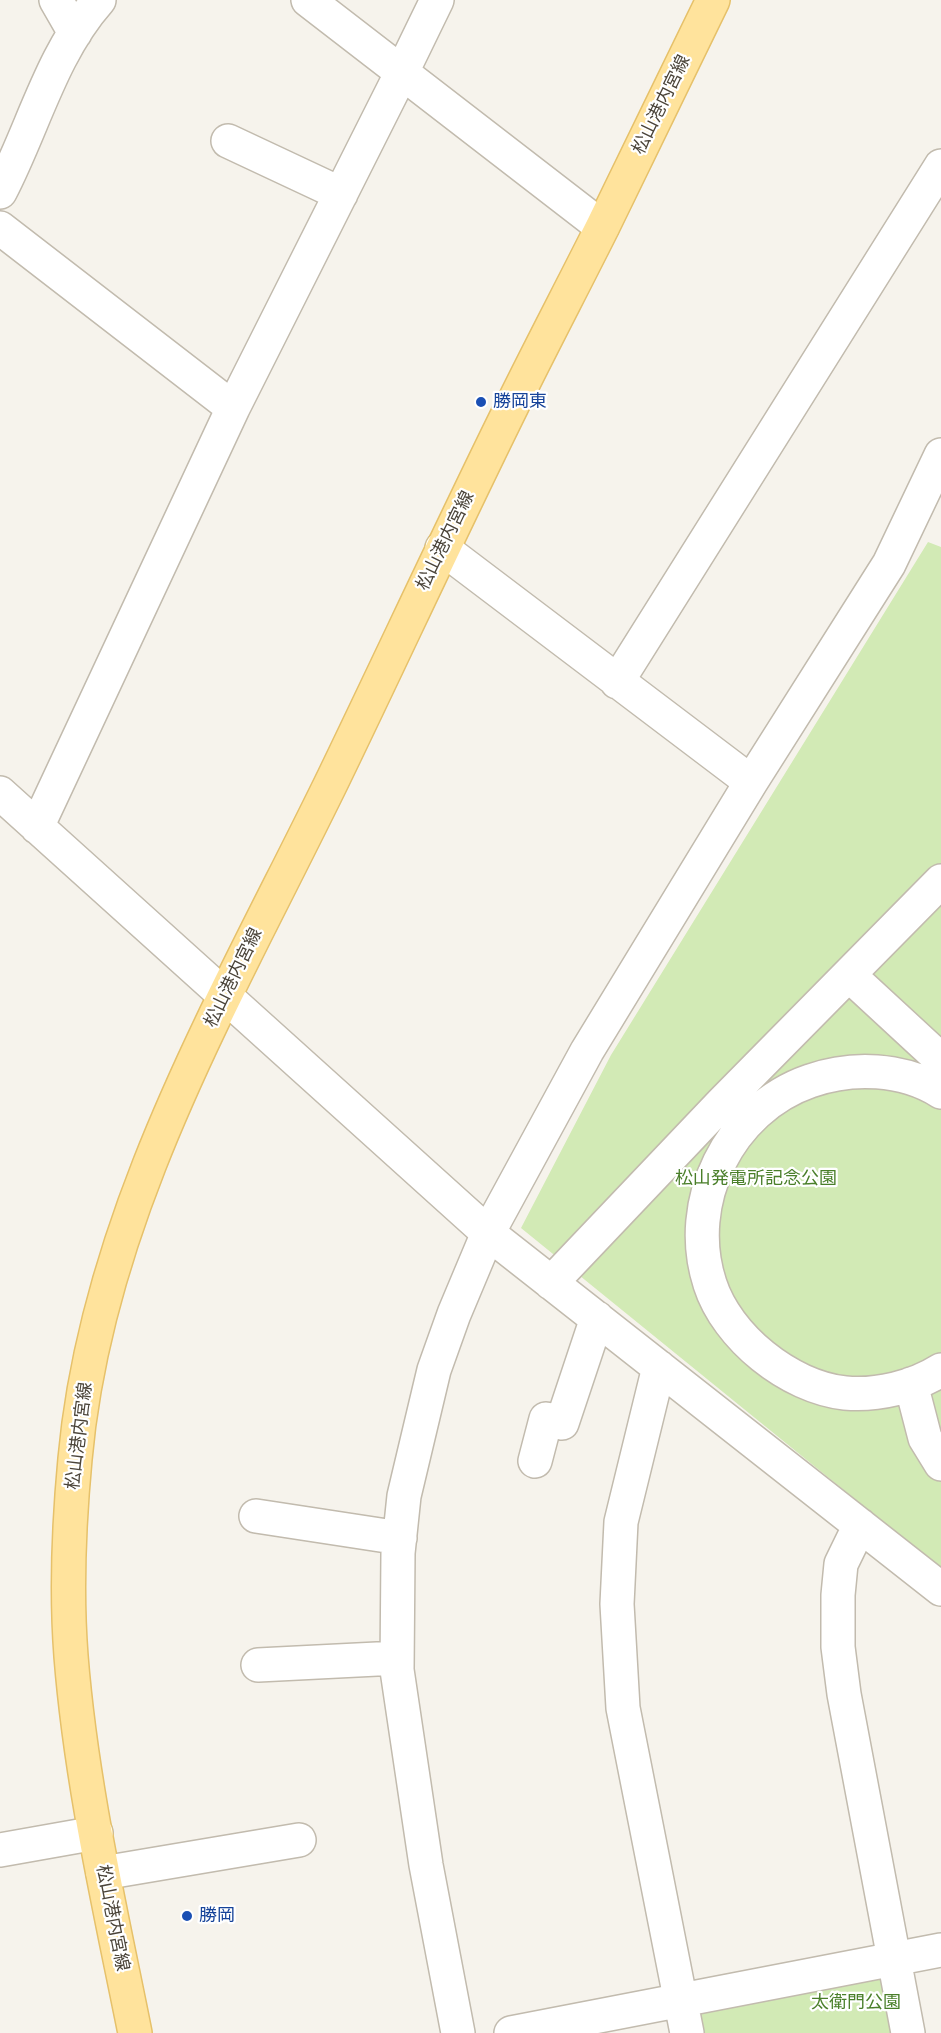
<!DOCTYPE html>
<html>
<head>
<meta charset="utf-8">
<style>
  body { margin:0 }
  canvas { display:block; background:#f6f3ec }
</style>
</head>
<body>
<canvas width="941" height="2033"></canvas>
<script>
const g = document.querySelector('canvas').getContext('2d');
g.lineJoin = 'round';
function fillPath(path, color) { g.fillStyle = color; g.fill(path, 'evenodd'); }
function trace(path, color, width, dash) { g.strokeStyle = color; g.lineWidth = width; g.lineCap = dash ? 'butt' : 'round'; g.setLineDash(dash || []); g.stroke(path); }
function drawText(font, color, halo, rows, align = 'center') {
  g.font = font + ' "Varela Round","Noto Sans JP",sans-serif'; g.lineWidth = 4.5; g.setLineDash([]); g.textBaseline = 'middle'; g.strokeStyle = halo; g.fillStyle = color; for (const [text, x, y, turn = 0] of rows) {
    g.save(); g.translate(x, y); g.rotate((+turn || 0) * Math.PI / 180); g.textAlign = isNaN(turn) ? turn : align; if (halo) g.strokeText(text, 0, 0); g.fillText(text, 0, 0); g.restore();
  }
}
fillPath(new Path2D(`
  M928,542L941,547V1569L521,1228L611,1055Z
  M881,1974L894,2033H692L687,2005Z`), '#d2eab5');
const minor = new Path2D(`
  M56,0L75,33
  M308,0L602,227
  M228,141L341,194
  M0,192C33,129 51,54 99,0
  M0,228L233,408
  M442,548L751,782
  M617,682L941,166
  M0,793L488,1233L941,1589
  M37,827L233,408L402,72L437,0
  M849,975L941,1060
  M941,1092C903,1068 852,1066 810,1081C729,1109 683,1202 710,1284C727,1337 789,1387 845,1393C877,1396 914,1387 941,1370
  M551,1283L722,1103L941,881
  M659,1367L621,1522L617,1604L623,1708L687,2033
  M911,1384L925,1438L941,1464
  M535,1461L546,1419L562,1423L597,1318
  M256,1516L400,1538
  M860,1525L841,1564L838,1595V1647L844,1694L908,2033
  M258,1665L397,1658
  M0,1850L96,1833
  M103,1873L299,1840
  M458,2033L426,1865L397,1670L398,1553L404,1496L434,1370L454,1314L488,1233L587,1051L751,782L889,564L941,455
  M511,2033L941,1950`);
const major = new Path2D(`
  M135,2033C110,1908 81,1783 71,1656C66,1591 69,1523 75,1459C97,1213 228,995 334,777C391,659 446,540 504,422C536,356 570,292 603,226C640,151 676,75 713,0`);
trace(minor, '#c2bbae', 36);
trace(major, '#e6c16a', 36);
trace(minor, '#fff', 33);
trace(major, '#ffe39c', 33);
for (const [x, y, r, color] of [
  [481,402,6,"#1a4fb4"],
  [187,1916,6,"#1a4fb4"]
]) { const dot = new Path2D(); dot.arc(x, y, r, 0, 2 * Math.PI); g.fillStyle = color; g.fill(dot); trace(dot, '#fff', 2); }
drawText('18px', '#4b4439', '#fff', [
  ["松山港内宮線",662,105,-64],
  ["松山港内宮線",446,541,-64],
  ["松山港内宮線",234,978,-64],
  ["松山港内宮線",80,1436,-83],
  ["松山港内宮線",112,1918,79]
]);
drawText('18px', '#164399', '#fff', [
  ["勝岡東",493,402],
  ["勝岡",199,1916]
], 'left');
drawText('18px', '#4a7f2a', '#fff', [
  ["松山発電所記念公園",756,1179],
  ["太衛門公園",856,2003]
]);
</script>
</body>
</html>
